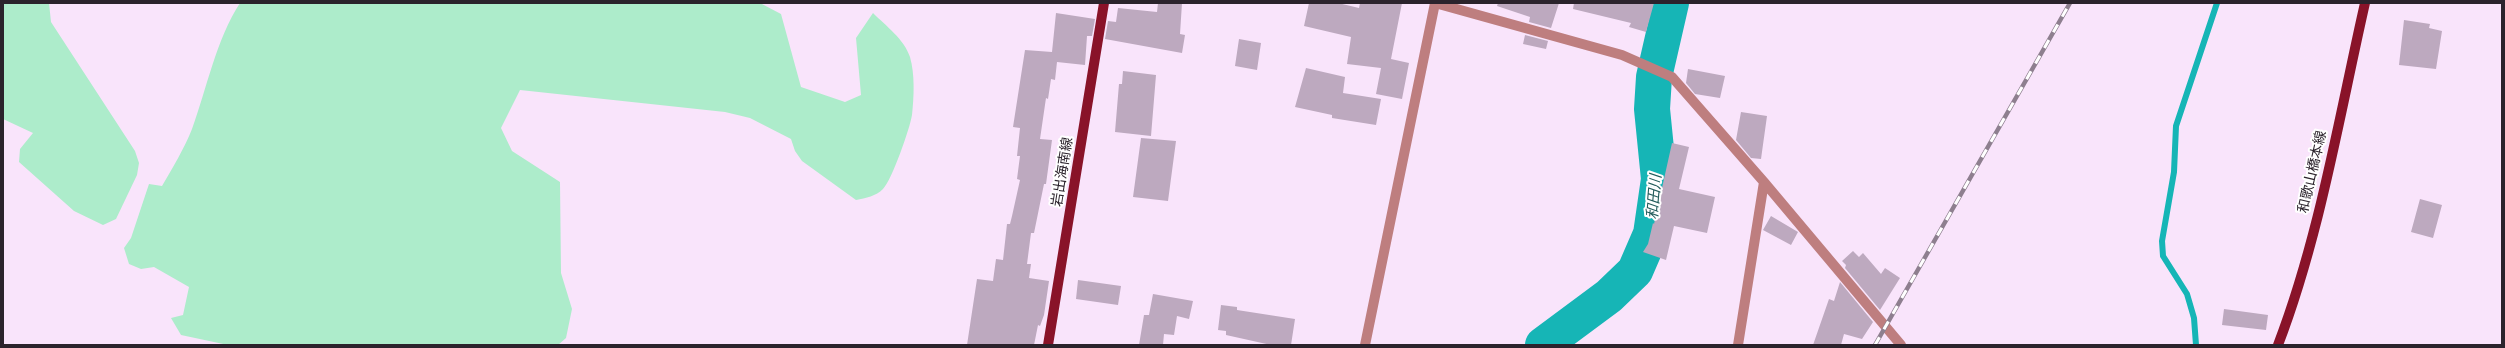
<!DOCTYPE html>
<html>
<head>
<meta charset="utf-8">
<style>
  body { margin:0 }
  #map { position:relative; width:2505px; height:348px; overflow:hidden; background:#f9e4fb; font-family:"DejaVu Sans",sans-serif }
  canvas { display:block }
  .frame { position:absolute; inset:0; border:4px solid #2b232c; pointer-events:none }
</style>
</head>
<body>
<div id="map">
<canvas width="2505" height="348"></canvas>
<div class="frame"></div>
</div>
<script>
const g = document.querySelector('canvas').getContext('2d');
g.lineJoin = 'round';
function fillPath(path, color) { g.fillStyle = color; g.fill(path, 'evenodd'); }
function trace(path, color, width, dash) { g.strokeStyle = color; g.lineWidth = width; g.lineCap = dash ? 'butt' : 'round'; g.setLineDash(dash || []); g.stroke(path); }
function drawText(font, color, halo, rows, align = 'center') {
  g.font = font + ' "DejaVu Sans","Noto Sans JP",sans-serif'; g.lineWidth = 4; g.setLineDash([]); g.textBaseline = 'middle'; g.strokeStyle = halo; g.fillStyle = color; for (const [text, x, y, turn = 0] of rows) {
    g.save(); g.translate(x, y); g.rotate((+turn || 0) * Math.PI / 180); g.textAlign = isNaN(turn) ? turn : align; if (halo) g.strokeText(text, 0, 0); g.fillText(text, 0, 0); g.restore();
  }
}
fillPath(new Path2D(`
  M3,3H49L51,22L135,151L139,163L137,175L116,219L103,225L74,211L19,162L20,149L33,133L3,119Z
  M240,3H760L781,14L801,87L845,102L861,95L856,38L873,13C886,26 904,39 910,57C915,74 914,97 912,115C910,128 892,180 883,189C876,196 866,198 856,200L802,161L795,151L791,139L750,118L725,112L520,90L501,128L512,151L560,182L561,273L572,309L566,338L558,345H228L181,335L171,318L183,315L189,287L154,267L141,269L129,264L124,248L131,238L149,184L162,186C173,167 184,149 192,129C207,88 216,40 240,3Z`), '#adeccb');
trace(new Path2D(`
  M2196,345L2194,318L2187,294L2163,256L2162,241L2174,172L2176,126L2217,3`), '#16b5b6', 6);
trace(new Path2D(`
  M1543,345L1609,296L1635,271L1651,234L1659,179L1652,109L1654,77L1671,3`), '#16b5b6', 36);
fillPath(new Path2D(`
  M1158,3H1182L1180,34L1185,35L1182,53L1105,39L1108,21L1116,22L1118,8L1157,12Z
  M1309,3H1338L1359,8L1360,3H1402L1391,59L1409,63L1402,99L1376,94L1381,68L1347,64L1351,37L1304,26Z
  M1498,3H1559L1551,28L1529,22L1530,17L1497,6Z
  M1574,3H1654L1646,32L1629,27L1631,23L1573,9Z
  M1056,13L1095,19L1092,36H1087L1085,65L1057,62L1055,80L1051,79L1048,99L1046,98L1040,139L1052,140L1046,184H1044L1034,233H1031L1027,264H1031L1029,278L1049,281L1044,315L1040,326L1038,325L1034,345H967L977,279L993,281L996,259L1003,260L1007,224H1010L1012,216L1020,180L1017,179L1020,156H1017L1020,128L1013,127L1025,50L1052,52Z
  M2404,20L2430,24L2429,28L2442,31L2436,69L2399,65Z
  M1525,35L1548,41L1546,49L1523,44Z
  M1239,39L1261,43L1257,70L1235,66Z
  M1306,68L1345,77L1343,93L1381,99L1376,125L1332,118V115L1295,107Z
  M1688,69L1725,76L1720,98L1695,94L1686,83Z
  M1123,71L1156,75L1151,136L1115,132L1119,84H1122Z
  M1741,112L1767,116L1761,159L1751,158L1736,140Z
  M1141,138L1176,141L1168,201L1133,197Z
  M1672,143L1689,147L1679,189L1715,197L1707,233L1674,226L1666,260L1643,252L1648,244L1653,223L1654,224Z
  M2420,199L2442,205L2433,238L2411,232Z
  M1771,216L1798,232L1791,245L1763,230Z
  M1853,251L1859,257L1863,253L1881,274L1885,268L1900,278L1880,310L1845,268L1846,265L1842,261Z
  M1078,280L1121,286L1118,305L1076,299Z
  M1840,282L1873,322L1862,339L1844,334L1841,345H1813L1829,299L1834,301Z
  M1153,294L1193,301L1189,319L1177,316L1174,335L1164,334L1163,345H1139L1144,315H1149Z
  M1221,305L1237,307V310L1295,319L1291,345H1271L1226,335V331L1218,330Z
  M2224,309L2268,315L2266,330L2222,325Z`), '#bda9bf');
trace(new Path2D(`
  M1435,3L1622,55L1672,77L1764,182L1901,345
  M1365,345L1435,3
  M1738,345L1764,182`), '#be7e7f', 10);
trace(new Path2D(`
  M1048,345L1104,3
  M2278,345C2320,235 2339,117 2365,3`), '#891329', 10);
const rail = new Path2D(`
  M1875,345L2070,3`);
trace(rail, '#8e7f8f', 4.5);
trace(rail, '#fff', 3, [9]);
drawText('14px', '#2b232c', '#fff', [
  ["岩出海南線",1063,172,-81],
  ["和歌山橋本線",2313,172,-77]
]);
drawText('italic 15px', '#245c5c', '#fff', [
  ["和田川",1655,197,-85]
]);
</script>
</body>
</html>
